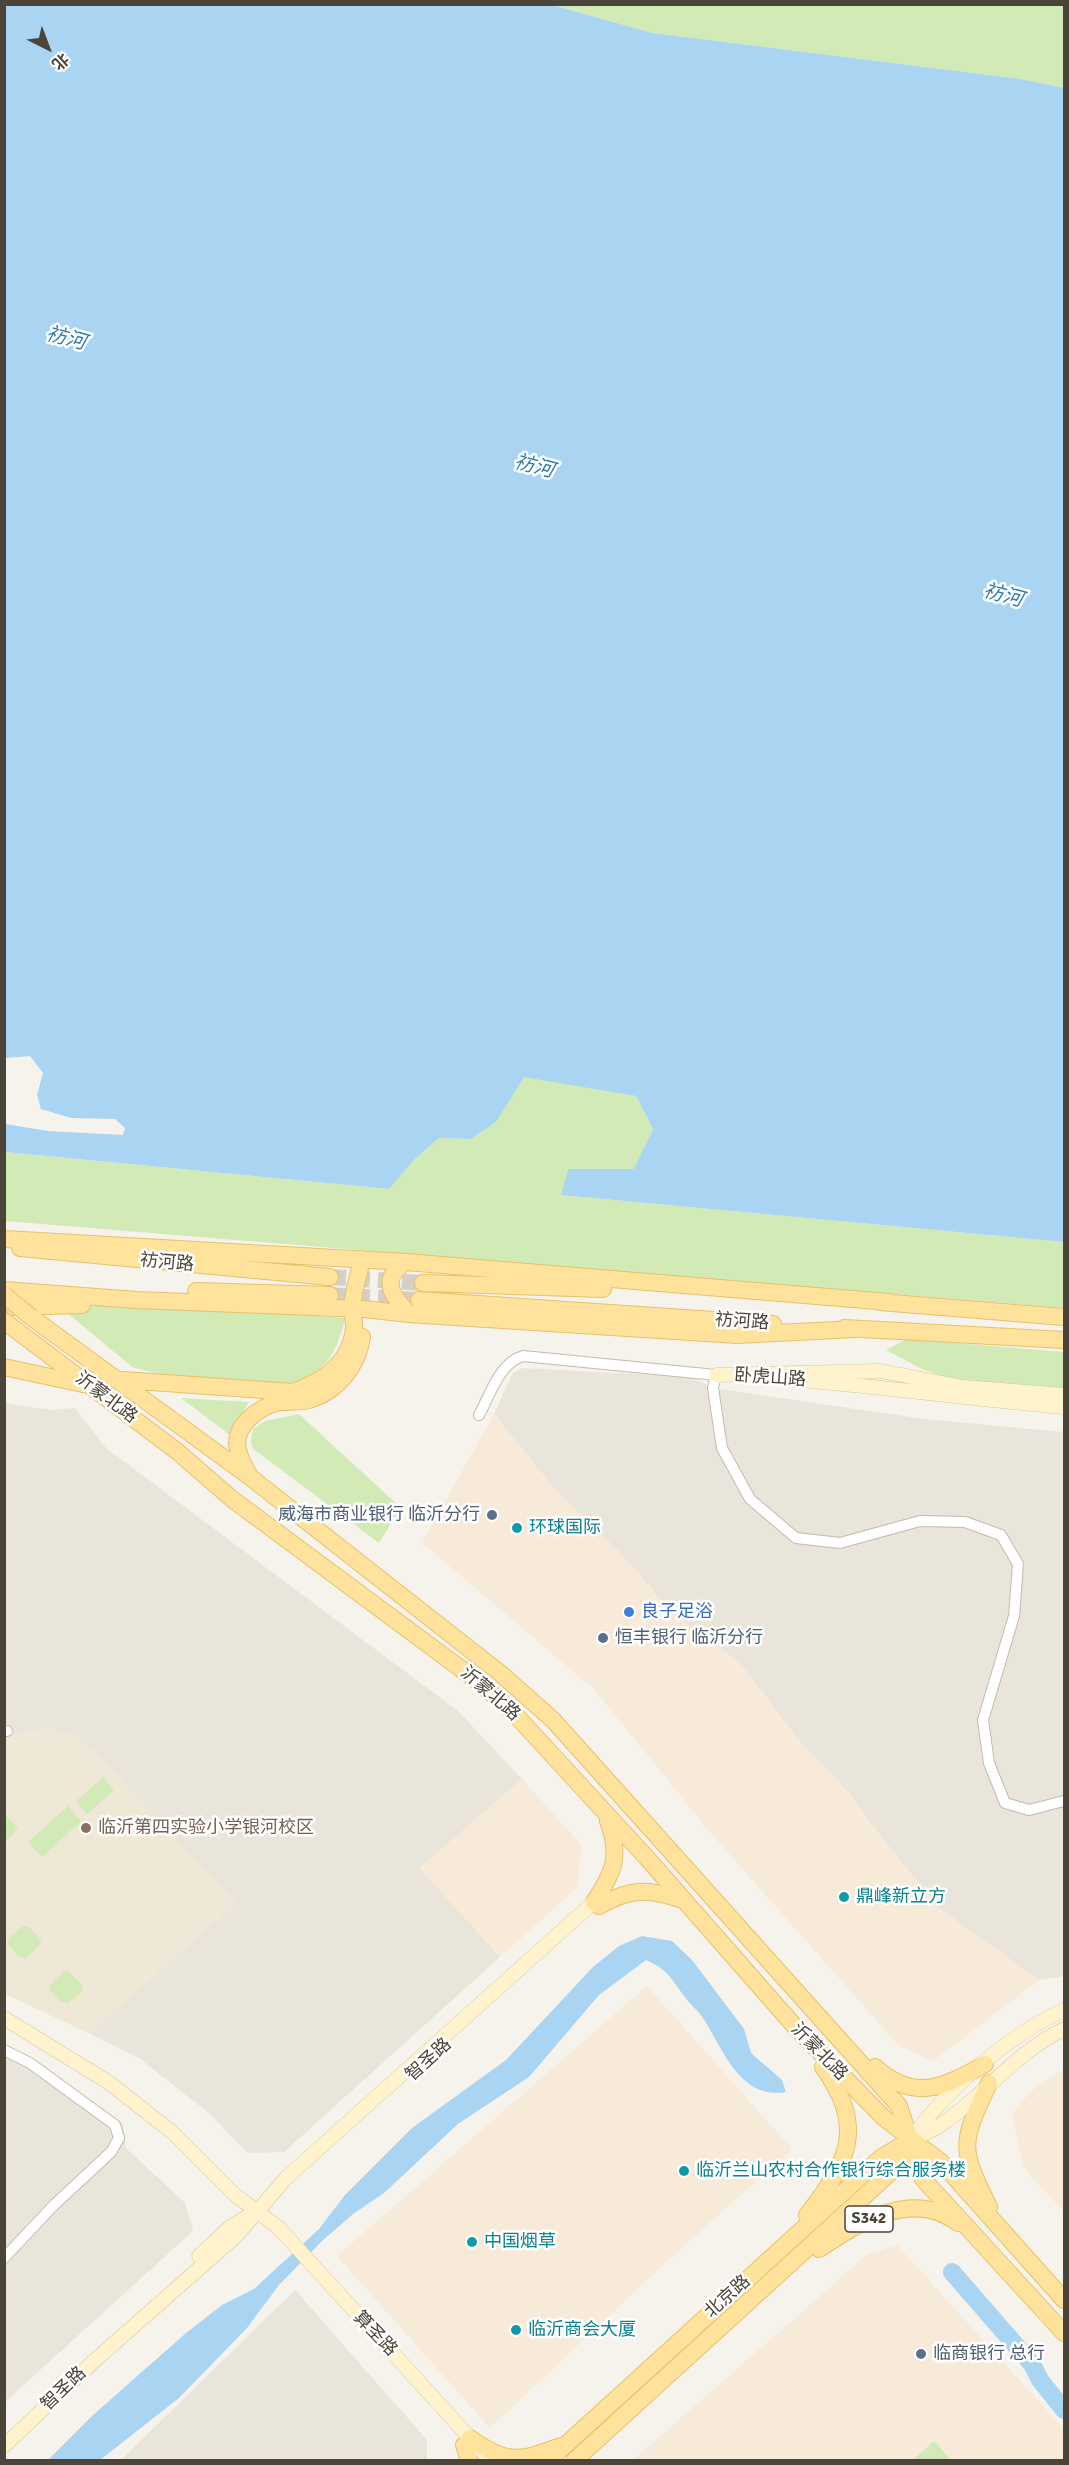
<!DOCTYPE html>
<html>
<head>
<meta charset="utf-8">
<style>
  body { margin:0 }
  #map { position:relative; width:1069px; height:2465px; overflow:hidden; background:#f6f3ec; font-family:Signika,"Noto Sans SC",sans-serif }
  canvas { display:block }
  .frame { position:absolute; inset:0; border:6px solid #4b4439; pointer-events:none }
  .north { position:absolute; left:18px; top:18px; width:60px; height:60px; -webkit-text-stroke:4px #fff; paint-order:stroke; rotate:138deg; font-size:16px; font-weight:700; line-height:24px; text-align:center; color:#4b4439 }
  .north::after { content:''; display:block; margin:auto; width:21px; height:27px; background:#4b4439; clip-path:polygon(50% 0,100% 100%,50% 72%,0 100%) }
</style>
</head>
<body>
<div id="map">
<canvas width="1069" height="2465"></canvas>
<div class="frame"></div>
<div class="north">北</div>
</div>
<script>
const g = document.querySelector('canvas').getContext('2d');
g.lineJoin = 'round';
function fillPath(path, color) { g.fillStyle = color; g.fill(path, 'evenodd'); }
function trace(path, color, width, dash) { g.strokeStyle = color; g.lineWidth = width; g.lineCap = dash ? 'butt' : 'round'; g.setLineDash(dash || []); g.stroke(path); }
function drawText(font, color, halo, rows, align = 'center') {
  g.font = font + ' Signika,"Noto Sans SC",sans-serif'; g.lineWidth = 5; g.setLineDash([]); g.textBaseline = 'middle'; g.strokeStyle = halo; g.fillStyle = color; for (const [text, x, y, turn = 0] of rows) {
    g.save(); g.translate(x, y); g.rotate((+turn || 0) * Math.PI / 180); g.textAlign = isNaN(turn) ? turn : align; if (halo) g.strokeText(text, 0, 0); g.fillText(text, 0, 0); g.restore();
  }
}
fillPath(new Path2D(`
  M523,1368L691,1377L713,1388L924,1419L1064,1432V1976L1039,1980L940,1909L874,1828L851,1795L802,1744L739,1662L676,1617L621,1554L552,1486L494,1414L513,1373Z
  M4,1399L9,1404L52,1410L75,1408L106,1448L458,1711L522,1779L420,1868L500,1957L284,2152L247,2153L210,2114L139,2058L88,2033L236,1903L76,1737L52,1729L23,1731L5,1738Z
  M4,2045L36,2062L123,2124L126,2148L185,2203L193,2231L5,2402Z
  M295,2290L427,2440V2460H121Z`), '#eae5da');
fillPath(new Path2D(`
  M494,1414L552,1486L621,1554L676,1617L739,1662L802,1744L851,1795L874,1828L940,1909L1039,1980L933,2061L899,2046L709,1831L594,1689L422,1543Z
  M522,1779L582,1846L577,1888L500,1957L420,1868Z
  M647,1986L792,2149L664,2264L490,2428L337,2256Z
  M1064,2069V2212L1023,2167L1012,2114L1030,2092Z
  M897,2245L1064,2429V2460H633L868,2254Z`), '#f7ead8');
fillPath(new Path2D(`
  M52,1729L76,1737L97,1753L236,1903L88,2033L5,1994V1738L23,1731Z`), '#efe8d6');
fillPath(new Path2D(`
  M554,5H1064V88L1021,79L651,33Z
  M524,1076L636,1096L653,1129L634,1170L568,1169L561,1195L1064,1242V1308L5,1221L4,1152L389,1189L415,1159L439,1138L471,1139L496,1122Z
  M48,1297L345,1318C337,1354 325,1374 288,1385L166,1376L132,1367Z
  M907,1339L1064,1352V1389L950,1379L922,1369L886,1350Z
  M181,1398L249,1402L230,1435Z
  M299,1414L401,1508L379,1543L252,1448L251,1440L253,1429L265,1421Z
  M103,1777L114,1790L87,1814L76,1801Z
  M68,1806L81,1821L42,1857L28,1842Z
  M5,1814L18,1829L5,1842Z
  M23,1926L29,1927L41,1940L40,1945L25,1959L19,1957L7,1943L9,1938Z
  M64,1971H69L83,1986L81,1993L68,2003L60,2001L49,1989L50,1985Z
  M934,2441L949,2458L946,2460H913Z`), '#d2eab5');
fillPath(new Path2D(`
  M5,4L553,5L652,33L1021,79L1064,88V1242L561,1195L568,1169H634L653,1129L636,1096L524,1077L496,1122L471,1139L439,1138L415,1159L389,1189L5,1152V1124L48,1131L123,1135L125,1128L115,1119L71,1118L41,1109L37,1095L43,1073L30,1056L5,1058Z
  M642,1936L672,1941L692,1960L744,2029L751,2053L782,2080L786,2092C740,2100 723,2049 703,2018C698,2010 690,2005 685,1997C671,1979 669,1970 646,1960L599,1995L529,2077L458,2124L384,2193L353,2214L322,2241L279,2285L247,2328L179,2398L100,2460H48L92,2416L186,2333L222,2305L254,2289L319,2229L345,2195L412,2128L506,2060L593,1967L619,1946Z`), '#a9d4f2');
trace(new Path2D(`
  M952,2272L1032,2364L1040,2380L1064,2410`), '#a9d4f2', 18);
trace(new Path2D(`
  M330,1277L423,1283
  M330,1295L419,1300`), '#d4d0c8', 16, [16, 8]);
const street = new Path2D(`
  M479,1415C490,1395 500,1362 523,1356L716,1375L713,1388L722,1448L750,1499L796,1538L840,1543L920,1521L965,1522L1001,1535L1018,1564L1014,1616L983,1720L989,1763L1005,1803L1029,1810L1064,1801
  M4,1731H7
  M4,2050L30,2063L115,2125L119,2138L111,2152L53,2206L4,2258`);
const secondary = new Path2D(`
  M716,1375L881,1371L963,1387L1064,1395
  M799,1380C888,1387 976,1400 1064,1407
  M4,2018L108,2082L172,2132L235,2195L279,2228L490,2460
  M913,2139C923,2134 934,2130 942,2124C986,2094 1016,2052 1064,2029
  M911,2140C944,2091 1010,2034 1064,2010
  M199,2256L229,2228L247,2217
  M4,2446L94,2361L236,2236L286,2178L594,1902`);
const primary = new Path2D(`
  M4,1239L406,1262L889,1302
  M20,1248L330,1277
  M406,1262C379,1279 392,1296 409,1314
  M423,1283L603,1289
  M4,1290L137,1300L364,1309L409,1314L737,1335L855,1329
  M196,1291L330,1295
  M419,1300L773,1324
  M880,1302L1064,1317
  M14,1307L82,1305
  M31,1317L250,1477L500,1673L553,1720L899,2106L923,2179L1064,2333
  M4,1321L178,1452L232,1499L476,1680L511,1710L647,1858L797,2029L884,2118L941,2162L1064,2300
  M844,1328L1064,1340
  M4,1367L83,1384
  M123,1380L292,1392C323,1382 350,1364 354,1329C355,1322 352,1316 352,1310C352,1294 359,1275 362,1259
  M249,1475C245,1467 239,1458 238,1449C232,1426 260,1406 280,1402C290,1401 302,1403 312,1399C339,1390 358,1365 362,1337
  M594,1902C614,1872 621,1856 608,1821
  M599,1906C630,1888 649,1888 683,1900
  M875,2067C915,2103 944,2087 985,2064
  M989,2207C959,2146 961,2144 989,2083
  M807,2215C849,2161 866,2127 823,2067
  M819,2249C859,2223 911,2188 958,2223
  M470,2438C507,2465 520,2461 561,2446
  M464,2445L469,2460
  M549,2460L882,2157L911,2140
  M575,2460L894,2169L911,2140`);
trace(street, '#c2bbae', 12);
trace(secondary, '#d6c79b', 15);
trace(primary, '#e6c16a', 18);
trace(street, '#fff', 10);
trace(secondary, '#fff3cd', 14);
trace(primary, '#ffe39c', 16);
const primaryBridge = new Path2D(`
  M4,1295L31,1317`);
trace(primaryBridge, '#e6c16a', 18, []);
trace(primaryBridge, '#ffe39c', 16);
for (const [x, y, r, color] of [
  [492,1515,6,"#5c6f8a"],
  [517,1528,6,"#0f9aa8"],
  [629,1612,6,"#3f7fe0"],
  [603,1638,6,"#5c6f8a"],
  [86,1828,6,"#8d6e63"],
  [844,1897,6,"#0f9aa8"],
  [684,2171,6,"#0f9aa8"],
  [472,2242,6,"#0f9aa8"],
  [516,2330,6,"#0f9aa8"],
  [921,2354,6,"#5c6f8a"]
]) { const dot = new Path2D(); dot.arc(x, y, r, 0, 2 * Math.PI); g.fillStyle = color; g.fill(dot); trace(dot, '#fff', 2); }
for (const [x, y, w] of [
  [869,2219,48]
]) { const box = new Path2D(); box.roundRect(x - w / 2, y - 13, w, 26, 4.5); g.fillStyle = '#fff'; g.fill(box); trace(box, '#4b4439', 1.5); }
drawText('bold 16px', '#4b4439', null, [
  ["S342",869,2219]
]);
drawText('18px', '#4b4439', '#fff', [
  ["祊河路",167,1263,5],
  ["祊河路",742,1322,4],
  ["卧虎山路",770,1378,4],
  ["沂蒙北路",106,1398,37],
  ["沂蒙北路",490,1694,41],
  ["沂蒙北路",819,2052,46],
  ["智圣路",429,2060,-42],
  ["北京路",728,2297,-42],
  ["算圣路",375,2334,46],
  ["智圣路",64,2389,-44]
]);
drawText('18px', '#4e5e75', '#fff', [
  ["威海市商业银行 临沂分行",480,1515,"right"],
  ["恒丰银行 临沂分行",615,1638],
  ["临商银行 总行",933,2354]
], 'left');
drawText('18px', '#0d838f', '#fff', [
  ["环球国际",529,1528],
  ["鼎峰新立方",856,1897],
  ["临沂兰山农村合作银行综合服务楼",696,2171],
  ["中国烟草",484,2242],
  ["临沂商会大厦",528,2330]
], 'left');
drawText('18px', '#366cbe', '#fff', [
  ["良子足浴",641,1612]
], 'left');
drawText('18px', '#785e54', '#fff', [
  ["临沂第四实验小学银河校区",98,1828]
], 'left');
drawText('italic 20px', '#2e7ab2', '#fff', [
  ["祊河",66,339,15],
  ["祊河",534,467,15],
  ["祊河",1003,596,15]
]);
</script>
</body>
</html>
